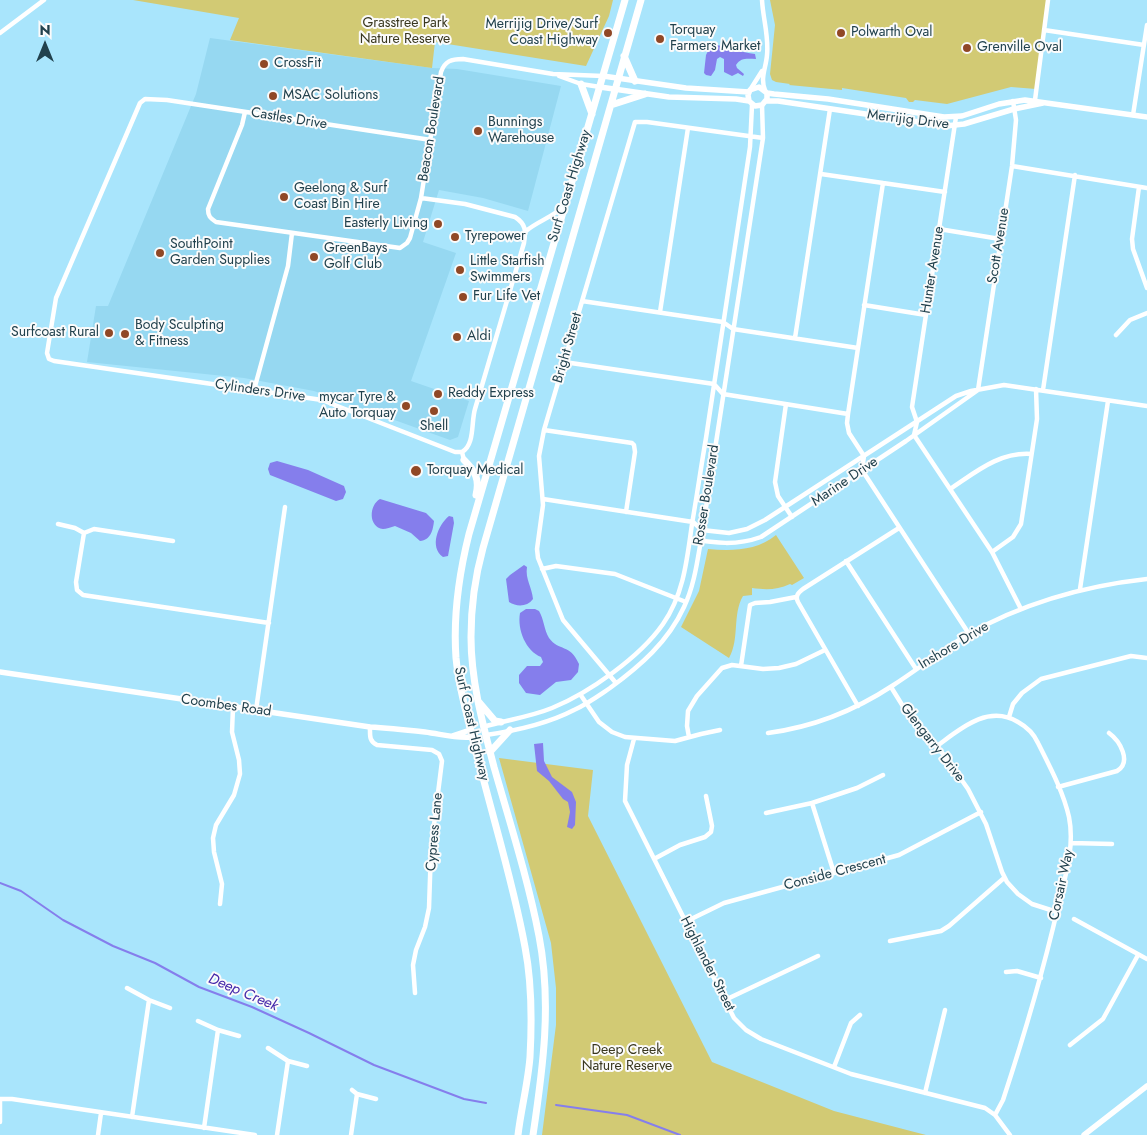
<!DOCTYPE html>
<html>
<head>
<meta charset="utf-8">
<style>
  body { margin:0 }
  #map { position:relative; width:1147px; height:1135px; overflow:hidden; background:#a9e5fc; font-family:Jost,sans-serif }
  canvas { display:block }
  .north { position:absolute; left:20px; top:20px; width:50px; height:50px; -webkit-text-stroke:4px #fbfbfb; paint-order:stroke; rotate:0deg; font-size:14px; font-weight:700; line-height:20px; text-align:center; color:#21414d }
  .north::after { content:''; display:block; margin:auto; width:18px; height:22px; background:#21414d; clip-path:polygon(50% 0,100% 100%,50% 72%,0 100%) }
</style>
</head>
<body>
<div id="map">
<canvas width="1147" height="1135"></canvas>
<div class="north">N</div>
</div>
<script>
const g = document.querySelector('canvas').getContext('2d');
g.lineJoin = 'round';
function fillPath(path, color) { g.fillStyle = color; g.fill(path, 'evenodd'); }
function trace(path, color, width, dash) { g.strokeStyle = color; g.lineWidth = width; g.lineCap = dash ? 'butt' : 'round'; g.setLineDash(dash || []); g.stroke(path); }
function drawText(font, color, halo, rows, align = 'center') {
  g.font = font + ' Jost,sans-serif'; g.lineWidth = 4; g.setLineDash([]); g.textBaseline = 'middle'; g.strokeStyle = halo; g.fillStyle = color; for (const [text, x, y, turn = 0] of rows) {
    g.save(); g.translate(x, y); g.rotate((+turn || 0) * Math.PI / 180); g.textAlign = isNaN(turn) ? turn : align; if (halo) g.strokeText(text, 0, 0); g.fillText(text, 0, 0); g.restore();
  }
}
fillPath(new Path2D(`
  M210,38L432,68L457,69L561,86L528,211L483,198L439,190L423,242L456,253L411,381L469,401L458,437L450,440L314,391L244,378L87,362L96,306H108L196,94Z`), '#96d8f1');
fillPath(new Path2D(`
  M133,0H613L609,16L586,66L435,42L432,68L230,40L239,18Z
  M770,0H1048L1036,89L1011,87L947,104L915,100L913,102H909L906,98L842,88V90L789,85L790,84L776,82L772,80L770,74L775,25Z
  M776,535L804,578L792,585L790,584C777,590 766,590 752,588V595L743,596C732,615 740,639 729,658L681,627L699,591L708,549C731,551 757,551 776,535Z
  M499,758L593,770L588,816L712,1062L834,1111L926,1135H542L556,1025V988L551,943Z`), '#d2ca74');
fillPath(new Path2D(`
  M716,45C729,46 741,53 755,54L756,59C748,59 741,57 736,65L737,68L744,74L743,76L738,73L732,76L724,72V59L720,57L717,59L715,70L711,76L706,75L704,73L706,55L710,47Z
  M277,461L308,470L344,486L346,492L343,499L336,501L270,475L268,469L270,463Z
  M380,499L426,513L434,521C433,530 431,540 420,541L411,533L395,526C391,527 386,529 383,529C368,527 369,505 380,499Z
  M449,516L453,517L454,523L448,556L443,557C429,547 438,525 449,516Z
  M524,565L527,567C525,579 532,587 533,599C527,607 517,607 509,602L506,579L510,575Z
  M526,609H535L539,611C544,619 544,630 549,638C559,652 570,643 579,664L578,672L571,680L556,682L540,695L526,693L519,683V675L527,666H540L543,662L541,657C526,651 517,630 520,613Z
  M543,743L544,761L552,777L572,792L576,802L575,825L572,829L567,827L570,812L568,802L563,799L549,781L537,771L534,744Z`), '#857eec');
trace(new Path2D(`
  M0,883L21,891L63,920L113,946L155,963L199,987L252,1007L309,1033L374,1065L464,1099L486,1103
  M556,1105L627,1115L680,1135`), '#857eec', 2);
trace(new Path2D(`
  M762,0C763,19 769,36 767,55C766,68 760,78 765,90
  M1044,30L1144,45
  M0,33L44,0
  M559,76L581,84L600,87
  M750,90L762,71
  M1035,100L1048,0
  M245,112L242,125L208,209C208,216 210,218 216,222L400,248L407,243L410,238L421,198L441,72C445,61 451,59 463,59L553,74L603,76
  M1133,115L1147,25
  M956,117L912,407L917,422L914,435L992,552L1021,609
  M431,140L167,100L145,99L140,103L56,298L47,353L49,359L54,361L322,400L455,452H462
  M1012,166L1147,188
  M821,174L945,192
  M883,183L848,414L847,423L849,433L864,456L862,470L969,634
  M1139,187L1132,239L1133,249L1147,288
  M421,198L465,204L515,217C526,224 526,231 524,243L475,409C471,422 475,445 462,452L464,460
  M939,229L1000,239
  M526,231C538,221 553,217 564,206
  M582,301L723,322L733,329L858,348
  M864,305L926,315
  M660,312L688,128
  M1116,335L1130,320L1147,313
  M795,338L830,109
  M564,362L714,384L723,394L848,414
  M254,390L288,266L292,233
  M978,390L1012,166L1016,120L1013,101
  M1043,390L1075,175
  M786,404L775,482L778,496L792,517
  M544,430L632,443L634,445L635,452L626,512
  M950,489C976,472 999,452 1031,454
  M543,499L693,522L702,530L729,533L747,529L765,520L956,396L971,391L1004,385L1147,406
  M58,524L75,528L84,533L94,529L173,541
  M84,533L76,582L77,590L83,595L269,623
  M690,539C715,543 736,546 761,537L906,441L978,390
  M992,552L1013,537L1021,524L1037,419L1036,389
  M846,561L916,669
  M542,569L556,566L615,574L686,602
  M1080,589L1108,401
  M741,666L750,605L755,603L770,602L796,597
  M616,683L563,620L538,558L537,549L543,505L539,456L544,430L635,122H647L763,138
  M891,687L909,716L944,755L968,789L986,824L1002,872L1007,882L1018,894L1032,904L1057,912
  M580,694L599,722L612,732L625,737L675,741L701,734L720,730
  M858,706L798,602C795,596 798,593 803,589L899,528
  M256,710L285,507
  M1009,717L1013,704L1022,693L1041,679L1131,656L1147,658
  M370,727C370,736 369,741 377,745L432,750L439,754L442,761L431,849L429,908L425,927L416,950L413,965L415,993
  M483,727C506,720 530,717 552,708C589,693 640,657 663,624C684,594 687,559 692,524C697,495 701,467 706,438C720,341 735,244 750,147L752,105
  M768,733C813,727 854,711 892,686C917,670 941,651 967,635C1023,603 1083,586 1147,579
  M486,735C514,731 549,723 574,710C587,704 598,696 610,688C640,666 668,642 684,607C694,586 697,563 701,540L763,138L762,105
  M689,737L687,726L688,711L697,696L722,668L732,665L763,669L779,668L796,664L825,650
  M634,739L627,765L625,801L734,1018L746,1030L761,1039L851,1074L985,1108L995,1115L1010,1135
  M937,746C960,729 988,704 1018,722C1027,727 1034,734 1038,743C1050,767 1063,791 1069,817C1075,847 1065,877 1058,907C1043,972 1024,1036 1003,1100L995,1115
  M1058,787L1117,771C1132,762 1120,741 1109,733
  M812,803L857,788L883,775
  M766,813L812,803L834,873
  M1071,843L1112,844
  M654,859L680,845L705,837L711,832L712,826L706,796
  M220,904L222,884L214,852L213,838L216,825L234,795L240,774L239,760L232,732L233,707
  M1074,919L1147,959
  M685,922L724,903L899,855L981,812
  M890,941L941,931L949,926L1004,878
  M1006,972L1017,971L1041,978
  M127,988L149,1000L170,1008
  M725,1000L818,956
  M198,1021L218,1030L239,1036
  M1070,1045L1103,1019L1138,955
  M268,1048L288,1061L307,1066
  M834,1067L851,1023L860,1015
  M352,1090L357,1094L376,1099
  M925,1093L945,1010
  M0,1099H12L255,1135
  M0,1101V1122
  M132,1117L149,1000
  M204,1128L218,1030
  M98,1135L101,1113
  M277,1135L288,1061
  M351,1135L357,1094`), '#fff', 4.5);
trace(new Path2D(`
  M603,76L686,88L749,92
  M600,87L669,97L736,99L749,101
  M767,93V99L762,105L755,106L749,101L748,95L750,90L759,87L767,93L774,94L828,99L944,117L962,116L999,104L1025,100L1147,117
  M766,101H778L946,126L964,124L1014,109L1043,103
  M0,672L370,727C389,728 407,730 425,732C441,734 457,739 472,737
  M452,736L470,730
  M1084,1135L1147,1086`), '#fff', 5.5);
trace(new Path2D(`
  M624,56L635,81
  M581,84L592,114
  M611,105L645,94
  M464,460C475,471 480,479 476,495
  M478,701L495,721L501,722
  M490,752L510,730
  M518,1135C521,1109 528,1083 530,1057C532,1021 532,983 525,947C513,881 492,816 476,750C468,719 459,689 456,658C453,616 459,574 469,534L625,0
  M533,1135C543,1068 552,1003 539,936C528,879 510,823 494,767C483,725 471,682 471,637C471,607 475,577 483,548L641,0`), '#fff', 7);
for (const [x, y, r, color] of [
  [608,33,5,"#904826"],
  [841,33,5,"#904826"],
  [660,39,5,"#904826"],
  [967,48,5,"#904826"],
  [264,64,5,"#904826"],
  [273,96,5,"#904826"],
  [478,131,5,"#904826"],
  [284,197,5,"#904826"],
  [438,224,5,"#904826"],
  [455,237,5,"#904826"],
  [160,253,5,"#904826"],
  [314,257,5,"#904826"],
  [460,270,5,"#904826"],
  [463,297,5,"#904826"],
  [109,333,5,"#904826"],
  [125,334,5,"#904826"],
  [457,337,5,"#904826"],
  [438,394,5,"#904826"],
  [406,406,5,"#904826"],
  [434,411,5,"#904826"],
  [416,471,6,"#904826"]
]) { const dot = new Path2D(); dot.arc(x, y, r, 0, 2 * Math.PI); g.fillStyle = color; g.fill(dot); trace(dot, '#fbfbfb', 2); }
drawText('14px', '#39371f', '#fbfbfb', [
  ["Grasstree Park",405,24],
  ["Nature Reserve",405,40],
  ["Deep Creek",627,1051],
  ["Nature Reserve",627,1067]
]);
drawText('14px', '#21414d', '#fbfbfb', [
  ["Merrijig Drive/Surf",598,25,"right"],
  ["Coast Highway",598,41,"right"],
  ["Torquay",670,31],
  ["Farmers Market",670,47],
  ["Polwarth Oval",851,33],
  ["Grenville Oval",977,48],
  ["CrossFit",274,64],
  ["MSAC Solutions",283,96],
  ["Bunnings",488,123],
  ["Warehouse",488,139],
  ["Geelong & Surf",294,189],
  ["Coast Bin Hire",294,205],
  ["Easterly Living",428,224,"right"],
  ["Tyrepower",465,237],
  ["SouthPoint",170,245],
  ["Garden Supplies",170,261],
  ["GreenBays",324,249],
  ["Golf Club",324,265],
  ["Little Starfish",470,262],
  ["Swimmers",470,278],
  ["Fur Life Vet",473,297],
  ["Body Sculpting",135,326],
  ["& Fitness",135,342],
  ["Surfcoast Rural",99,333,"right"],
  ["Aldi",467,337],
  ["Reddy Express",448,394],
  ["mycar Tyre &",396,398,"right"],
  ["Auto Torquay",396,414,"right"],
  ["Shell",434,427,"center"],
  ["Torquay Medical",427,471]
], 'left');
drawText('14px', '#21414d', '#fbfbfb', [
  ["Castles Drive",289,119,9],
  ["Merrijig Drive",908,120,7],
  ["Beacon Boulevard",432,129,-81],
  ["Surf Coast Highway",570,186,-73],
  ["Scott Avenue",999,246,-81],
  ["Hunter Avenue",933,270,-81],
  ["Bright Street",568,348,-74],
  ["Cylinders Drive",260,391,8],
  ["Marine Drive",845,482,-34],
  ["Rosser Boulevard",707,495,-81],
  ["Inshore Drive",954,646,-31],
  ["Coombes Road",226,706,8],
  ["Surf Coast Highway",471,724,77],
  ["Glengarry Drive",932,743,52],
  ["Cypress Lane",435,832,-85],
  ["Conside Crescent",835,873,-15],
  ["Corsair Way",1062,885,-78],
  ["Highlander Street",707,964,63]
]);
drawText('italic 15px', '#462aab', '#fbfbfb', [
  ["Deep Creek",243,993,23]
]);
</script>
</body>
</html>
